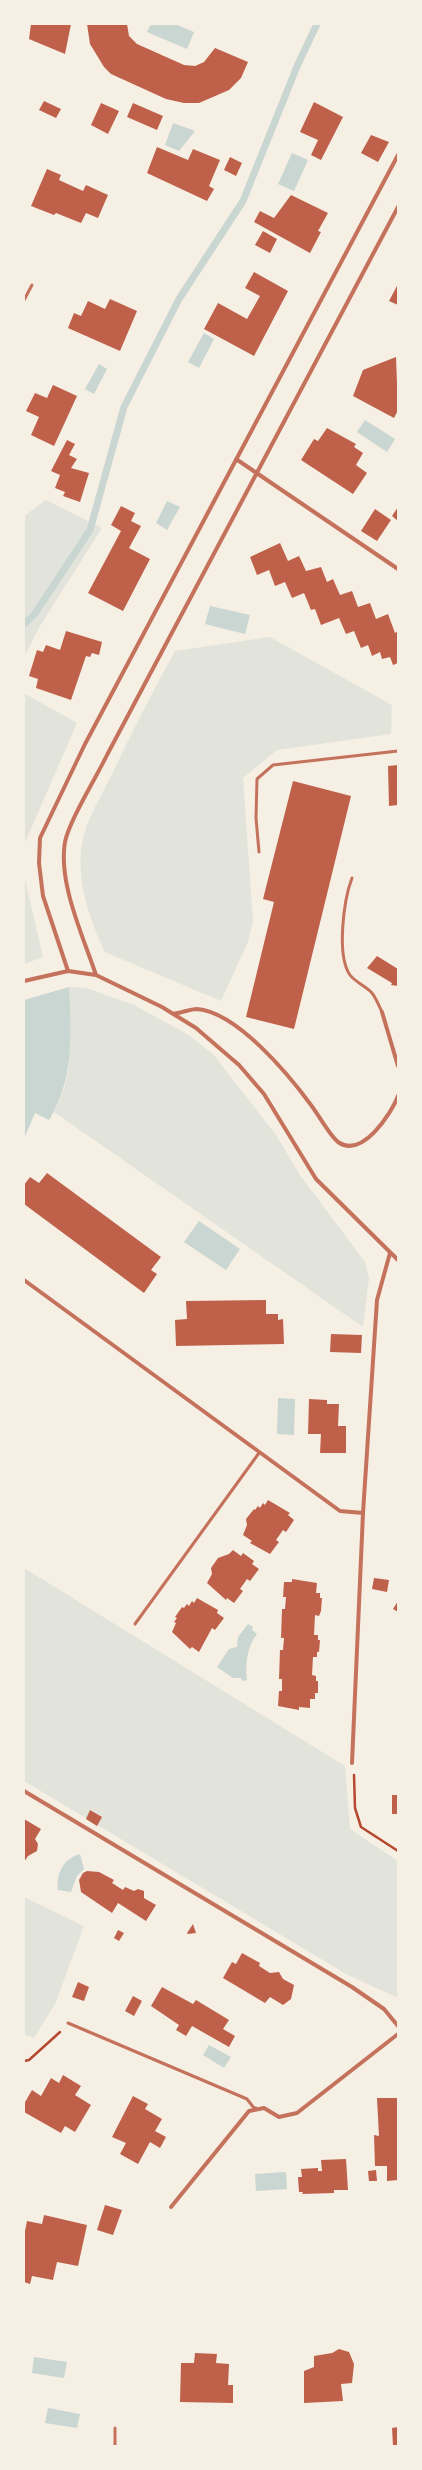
<!DOCTYPE html>
<html>
<head>
<meta charset="utf-8">
<style>
  body { margin:0 }
  #map { position:relative; width:422px; height:2470px; overflow:hidden; background:#f6efe4; font-family:"IBM Plex Sans",sans-serif }
  canvas { display:block }
  .frame { position:absolute; inset:0; border:25px solid #f6efe4; pointer-events:none }
</style>
</head>
<body>
<div id="map">
<canvas width="422" height="2470"></canvas>
<div class="frame"></div>
</div>
<script>
const g = document.querySelector('canvas').getContext('2d');
g.lineJoin = 'round';
function fillPath(path, color) { g.fillStyle = color; g.fill(path, 'evenodd'); }
function trace(path, color, width, dash) { g.strokeStyle = color; g.lineWidth = width; g.lineCap = dash ? 'butt' : 'round'; g.setLineDash(dash || []); g.stroke(path); }
fillPath(new Path2D(`
  M46,500L102,528L40,626L24,657V516Z
  M270,637L392,705L391,734L277,750L243,778L253,921L248,942L221,1001L105,952C89,919 76,880 82,843C86,820 101,796 111,776C131,734 152,692 175,651Z
  M24,693L77,723L24,845Z
  M24,875L43,957L24,964Z
  M69,987L86,988L134,1005L187,1034L213,1054L276,1135L300,1175L365,1262L369,1278L363,1327L54,1112C75,1076 71,1027 69,987Z
  M24,1568L345,1766L350,1829L398,1861V1998L346,1974L24,1781Z
  M24,1897L84,1926L55,2004L34,2038L24,2034Z`), '#e2e4dc');
fillPath(new Path2D(`
  M151,24H175L194,32L187,49L147,32Z
  M173,123L195,131L179,151L165,145Z
  M292,153L308,160L294,191L278,184Z
  M204,333L214,339L199,368L188,362Z
  M99,364L107,369L94,394L85,389Z
  M365,420L395,439L387,452L357,432Z
  M167,501L180,507L167,530L156,523Z
  M210,606L250,615L245,634L205,624Z
  M69,987C72,1033 74,1080 49,1120L35,1113L24,1139V1000Z
  M199,1221L240,1249L226,1270L184,1242Z
  M278,1398L295,1399L294,1435L277,1434Z
  M248,1624L253,1627L252,1630L257,1634C247,1646 245,1665 247,1680L242,1681L241,1678H233L217,1667L229,1649L237,1647L238,1637Z
  M80,1854L84,1869L77,1876L71,1892L58,1890C56,1874 63,1859 80,1854Z
  M209,2045L231,2057L224,2068L203,2055Z
  M286,2172L287,2189L256,2191L255,2174Z
  M34,2357L67,2362L64,2378L32,2373Z
  M48,2408L80,2414L77,2428L45,2423Z`), '#c9d6d2');
trace(new Path2D(`
  M24,624L34,615L90,530L124,407L179,299L243,201L298,64L317,24`), '#c9d6d2', 7);
fillPath(new Path2D(`
  M31,24H71L65,54L29,39Z
  M87,24H127L129,36L137,44L184,65L195,66L204,62L215,48L248,62L241,78L229,90L199,103H184L166,99L111,74L104,67L90,44Z
  M44,101L61,109L56,118L39,110Z
  M314,102L343,117L321,160L311,155L318,140L300,132Z
  M101,103L119,111L108,134L91,125Z
  M133,103L163,116L157,130L127,117Z
  M371,135L389,142L378,162L361,153Z
  M157,147L188,160L193,149L220,160L209,186L214,189L207,201L147,173Z
  M230,157L242,163L236,176L224,170Z
  M47,169L61,175L59,180L83,191L86,185L108,195L98,218L86,213L81,223L56,213L54,215L31,206Z
  M291,195L328,213L318,231L321,232L310,253L254,222L260,211L274,218Z
  M263,231L277,239L270,253L255,245Z
  M254,272L288,291L254,356L204,329L218,303L247,319L260,296L245,288Z
  M398,284V305L389,301Z
  M110,299L137,311L120,351L68,328L74,313L81,316L88,301L105,309Z
  M396,357L398,410L394,418L353,396L363,370Z
  M53,385L77,396L54,446L31,435L39,417L26,411L35,393L47,398Z
  M327,428L356,444L354,447L363,453L356,465L367,473L353,494L301,460L314,439L318,441Z
  M67,440L75,444L69,455L77,459L71,468L89,473L80,502L63,496L65,492L55,488L60,475L51,471Z
  M121,506L135,513L131,521L141,526L129,548L150,559L123,611L88,593L121,531L111,525Z
  M398,507V521L392,516Z
  M375,509L391,520L377,541L361,531Z
  M280,543L288,561L299,556L306,571L321,567L327,582L333,579L340,595L352,591L358,607L370,603L376,619L388,614L395,633L398,631V663L393,665L390,657L382,659L380,652L372,656L368,645L361,648L354,631L346,634L339,618L321,625L315,609L311,610L304,593L292,598L285,582L275,586L269,570L257,575L250,557Z
  M66,631L102,642L99,655L92,653L90,657L86,656L71,700L36,688L38,679L29,676L37,650L43,652L46,645L60,650Z
  M398,765V805L389,806L388,766Z
  M293,781L351,796L294,1029L246,1017L274,902L263,899Z
  M377,956L398,969V986L391,985L392,983L367,968Z
  M47,1173L161,1257L151,1270L157,1274L144,1293L24,1204V1185L30,1177L39,1183Z
  M266,1300V1314H278V1320L283,1319L284,1344L176,1346L175,1320L187,1319L186,1301Z
  M331,1334L362,1335L361,1353L330,1352Z
  M309,1399L327,1400V1404H339L338,1426H346V1453H320L321,1434H308Z
  M268,1500L290,1513L288,1515L294,1520L286,1532L283,1530L276,1540L279,1542L270,1554L250,1543L252,1541L243,1535L247,1525L246,1519L254,1509L255,1510L258,1506L260,1508L263,1503L265,1505Z
  M233,1550L241,1556L243,1553L254,1561L252,1564L259,1569L250,1581L247,1579L240,1589L243,1591L234,1603L227,1598L226,1600L207,1583L212,1574L211,1568L218,1558L229,1554Z
  M374,1578L389,1580L387,1592L372,1589Z
  M292,1579L317,1583L316,1593H320V1598H322L321,1611L319,1616L315,1615L314,1635H318V1640H320L319,1652H317V1657H313L312,1675L316,1676V1681H318V1693H315V1699H310V1708L299,1707V1710L278,1706L279,1691H282V1679H279L280,1650H283L284,1638H281L282,1609H285L286,1597H283L284,1582H292Z
  M197,1598L218,1610L217,1613L224,1618L215,1630L212,1628L199,1652L192,1647L190,1649L172,1632L176,1623L174,1622L177,1618L175,1617L182,1607L184,1608L187,1604L189,1606L192,1601L194,1603Z
  M398,1601V1612L393,1609Z
  M392,1795H398V1814H392Z
  M90,1810L102,1817L97,1826L86,1819Z
  M24,1819L41,1829L35,1839L38,1844L37,1851L28,1856L24,1862Z
  M87,1871L99,1872L114,1880L112,1883L123,1890L125,1887L134,1891L138,1889L144,1891V1898L156,1905L146,1921L118,1903L112,1913L81,1892L79,1880L83,1873Z
  M193,1924L196,1933L188,1934L187,1933Z
  M118,1930L124,1933L119,1941L114,1938Z
  M242,1953L260,1963L259,1966L270,1973L279,1972L283,1979L294,1985L291,1999L283,2005L270,1997L265,2003L223,1978L232,1962L236,1964Z
  M78,1982L89,1987L84,2001L72,1997Z
  M162,1987L193,2004L196,2000L229,2020L223,2029L235,2036L229,2047L192,2026L186,2036L176,2030L179,2025L151,2006Z
  M133,1996L142,2001L134,2016L125,2011Z
  M63,2075L81,2086L75,2095L91,2105L75,2132L65,2126L61,2133L24,2112V2104L32,2090L41,2096L51,2078L59,2083Z
  M133,2096L148,2104L145,2109L162,2119L155,2131L166,2137L160,2148L150,2142L138,2164L120,2154L126,2143L112,2137Z
  M377,2098H398V2180L387,2181V2166H375L374,2135L379,2136Z
  M346,2159L348,2190H334V2193L302,2194L303,2192H299L298,2177H302L301,2169L318,2168V2171H322L321,2160Z
  M376,2170L377,2181H369L368,2171Z
  M105,2205L122,2210L113,2235L97,2230Z
  M44,2215L87,2225L78,2266L57,2262L53,2280L32,2276L30,2284L24,2282V2236L27,2221L42,2224Z
  M339,2349L349,2352L354,2364L352,2383L341,2384L343,2401L304,2403V2371L314,2367V2356L332,2353Z
  M195,2353L217,2354L216,2363L229,2364L228,2385H233V2403L180,2402L181,2363H194Z
  M398,2427V2446H393L392,2428Z`), '#bf614a');
trace(new Path2D(`
  M354,1775L355,1808L361,1827L398,1851
  M24,2061L29,2060L60,2032`), '#b5482f', 2.5);
trace(new Path2D(`
  M24,300L32,285
  M259,852L256,818L257,779L273,765L398,751
  M352,878C344,899 336,955 350,975C355,982 366,986 372,993C376,998 379,1006 382,1012
  M135,1624L259,1453
  M68,2023L247,2099L254,2108H256
  M115,2446V2428`), '#c5725c', 3);
trace(new Path2D(`
  M236,459L398,569
  M68,971L43,896L39,863L40,838L85,744L398,155
  M96,975C83,936 58,883 65,842C69,821 97,776 107,755L398,207
  M24,981L68,971L96,975L162,1007L196,1028L239,1065L264,1094L316,1179L398,1260
  M382,1012L398,1066
  M173,1014C181,1013 190,1009 197,1009C237,1012 289,1075 311,1105C318,1114 330,1136 338,1142C362,1159 391,1114 398,1096
  M24,1280L340,1511L363,1513
  M352,1763L363,1513L377,1300L390,1253
  M24,1791L352,1987L384,2009L398,2026
  M171,2207L249,2111L264,2108L279,2117L297,2113L398,2034`), '#c5725c', 4);
</script>
</body>
</html>
